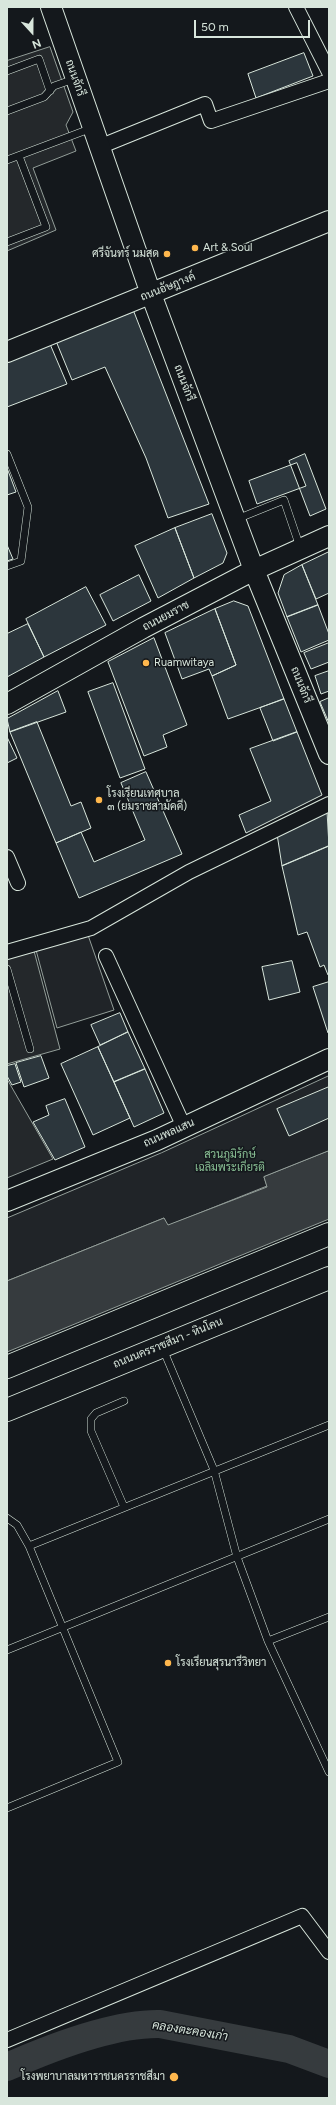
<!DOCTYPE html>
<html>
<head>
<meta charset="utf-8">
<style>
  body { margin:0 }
  #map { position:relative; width:336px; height:2105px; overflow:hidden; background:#14181c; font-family:Figtree,sans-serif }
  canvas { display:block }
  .frame { position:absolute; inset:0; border:8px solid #d8e6dc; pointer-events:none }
  .north { position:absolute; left:12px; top:12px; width:40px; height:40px; -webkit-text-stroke:3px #14181c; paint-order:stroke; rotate:159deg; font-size:11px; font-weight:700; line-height:16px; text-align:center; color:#d8e6dc }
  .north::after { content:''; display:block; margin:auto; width:14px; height:18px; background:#d8e6dc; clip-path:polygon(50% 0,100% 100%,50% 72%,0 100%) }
  .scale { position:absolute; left:194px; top:20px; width:116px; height:18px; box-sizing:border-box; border:2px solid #d8e6dc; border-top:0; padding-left:5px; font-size:12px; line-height:14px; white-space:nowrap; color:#d8e6dc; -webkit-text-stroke:3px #14181c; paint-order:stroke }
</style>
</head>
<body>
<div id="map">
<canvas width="336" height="2105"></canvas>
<div class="frame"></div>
<div class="north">N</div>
<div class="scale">50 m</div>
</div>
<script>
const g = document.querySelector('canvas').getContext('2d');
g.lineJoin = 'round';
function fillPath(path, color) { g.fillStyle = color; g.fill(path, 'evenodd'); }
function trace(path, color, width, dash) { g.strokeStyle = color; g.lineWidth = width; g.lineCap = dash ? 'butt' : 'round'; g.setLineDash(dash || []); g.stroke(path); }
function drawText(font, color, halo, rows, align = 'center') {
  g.font = font + ' Figtree,Sarabun,sans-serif'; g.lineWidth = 3; g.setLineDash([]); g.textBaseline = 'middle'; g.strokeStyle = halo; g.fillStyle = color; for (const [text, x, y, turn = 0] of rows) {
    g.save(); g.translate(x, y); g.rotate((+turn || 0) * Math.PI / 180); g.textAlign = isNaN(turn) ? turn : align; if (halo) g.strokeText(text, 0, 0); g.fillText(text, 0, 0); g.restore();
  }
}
const green = new Path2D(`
  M88,935L114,1010L57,1028L36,950Z
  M329,1076V1151L264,1177L267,1186L167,1226L164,1218L7,1281V1218L161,1153Z`);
fillPath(green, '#202428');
trace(green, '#939e99', 1);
const parking = new Path2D(`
  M50,47L73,112L66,125L76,151L33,168L56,230L7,251V61Z
  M34,951L60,1049L7,1064V959Z
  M7,1079L53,1159L7,1178Z`);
fillPath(parking, '#24282b');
trace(parking, '#939e99', 1);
const water = new Path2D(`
  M329,1151V1219L7,1352V1281L164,1218L168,1225L267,1187L264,1177Z`);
fillPath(water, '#363b3e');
trace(water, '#939e99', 1);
trace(new Path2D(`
  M7,2067C50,2048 113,2023 160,2024L289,2049L329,2064`), '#363b3e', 28);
const building = new Path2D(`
  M304,53L313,76L256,98L248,74Z
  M134,312L209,504L168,518L146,458L105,367L72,380L56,341Z
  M50,344L67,384L7,407V361Z
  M305,454L326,509L310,516L289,461Z
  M297,463L306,486L257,504L249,481Z
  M7,468L16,492L7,495Z
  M212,514L227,553L223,563L194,578L175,528Z
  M175,528L194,578L158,598L135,546Z
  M7,545L13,559L7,561Z
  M329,552V593L316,599L302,565Z
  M302,565L318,605L287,617L278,593L284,575Z
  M139,575L151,601L113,621L100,595Z
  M86,587L106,625L44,657L26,619Z
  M234,601L248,606L284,699L228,719L212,676L236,665L215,609Z
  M318,605L329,634V640L301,652L287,617Z
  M215,609L236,665L212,676L209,669L182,679L165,633Z
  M28,624L44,657L7,677V634Z
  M154,638L187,725L163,735L167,747L144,756L108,662Z
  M329,643V662L311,669L304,653Z
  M329,671V691L321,694L315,676Z
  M113,683L145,769L120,778L88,692Z
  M58,691L66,712L10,732L7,719Z
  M329,698V723L320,702Z
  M284,699L297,732L273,741L260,708Z
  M37,722L71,806L81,802L91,828L56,843L10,732Z
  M297,732L322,795L246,833L239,815L271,801L250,749Z
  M7,737L17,758L7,763Z
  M146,772L182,854L79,898L56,843L81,832L94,862L145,840L121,783Z
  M327,811L329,846L282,866L277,834Z
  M329,846V975H328L324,965L320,967L307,932L298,935L282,866Z
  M292,961L300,992L269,1000L262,967Z
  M329,982V1033H328L313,987Z
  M120,1013L128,1032L100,1045L91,1025Z
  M128,1032L145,1069L114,1082L98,1047Z
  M98,1047L130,1118L93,1135L61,1064Z
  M41,1056L49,1078L24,1087L16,1063Z
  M15,1064L21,1082L12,1085L7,1076V1066Z
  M145,1069L164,1113L134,1127L114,1082Z
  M329,1087V1118L289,1136L277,1109Z
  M65,1099L85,1147L55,1160L33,1122L49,1115L46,1106Z`);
fillPath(building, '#2c363c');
trace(building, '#d8e6dc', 1);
const lane = new Path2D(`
  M7,71L39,59L50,91
  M7,111L44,97L54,86L74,79
  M7,160L92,128
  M7,242L46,227L19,156
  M7,454L28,507L21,561L7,566
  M237,519L284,500L300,547
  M7,969L30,1049
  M163,1349L214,1470L237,1557L268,1641L329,1772
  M124,1401L96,1413L91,1419V1431L124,1507
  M7,1518L17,1525L29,1546L118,1762L7,1808
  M29,1546L329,1425
  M268,1641L329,1617
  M7,1650L329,1519`);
const street = new Path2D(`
  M296,7L329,72
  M99,147L205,104L211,121L329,81
  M7,857L18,883
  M7,952L91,928L189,872L329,804
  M106,956L184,1127
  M7,2040L302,1916L329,1952`);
const secondary = new Path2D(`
  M51,7L151,294L254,570L329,754
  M7,352L329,221
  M7,704L143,628L254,570L329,536
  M7,1201L157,1140L329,1059`);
const primary = new Path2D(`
  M7,1367L329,1234
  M7,1410L329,1278`);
trace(lane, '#d8e6dc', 8);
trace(street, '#d8e6dc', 16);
trace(secondary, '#d8e6dc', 22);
trace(primary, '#d8e6dc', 24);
trace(lane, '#14181c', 7);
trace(street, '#14181c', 14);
trace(secondary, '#14181c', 20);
trace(primary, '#14181c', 22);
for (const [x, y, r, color] of [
  [195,248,4,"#ffb74d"],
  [167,254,4,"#ffb74d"],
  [146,663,4,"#ffb74d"],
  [99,800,4,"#ffb74d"],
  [168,1663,4,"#ffb74d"],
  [174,2077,5,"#ffb74d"]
]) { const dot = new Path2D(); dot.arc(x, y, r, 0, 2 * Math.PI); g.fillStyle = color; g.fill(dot); trace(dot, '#14181c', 1.5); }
drawText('11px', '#d8e6dc', '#14181c', [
  ["ถนนจักรี",75,78,71],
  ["ถนนอัษฎางค์",168,287,-22],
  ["ถนนจักรี",184,383,69],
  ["ถนนยมราช",166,616,-28],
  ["ถนนจักรี",301,685,68],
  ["ถนนพลแสน",169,1133,-24],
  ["ถนนนครราชสีมา - หินโคน",168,1343,-22]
]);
drawText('11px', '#d8e6dc', '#14181c', [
  ["Art & Soul",203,248],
  ["ศรีจันทร์ นมสด",159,254,"right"],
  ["Ruamwitaya",154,663],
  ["โรงเรียนเทศบาล",107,794],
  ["๓ (ยมราชสามัคคี)",107,807],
  ["โรงเรียนสุรนารีวิทยา",176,1663],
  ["โรงพยาบาลมหาราชนครราชสีมา",165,2077,"right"]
], 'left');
drawText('11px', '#8ac095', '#14181c', [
  ["สวนภูมิรักษ์",230,1155],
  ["เฉลิมพระเกียรติ",230,1168]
]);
drawText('italic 12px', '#d8e6dc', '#14181c', [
  ["คลองตะคองเก่า",190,2031,9]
]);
</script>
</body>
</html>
